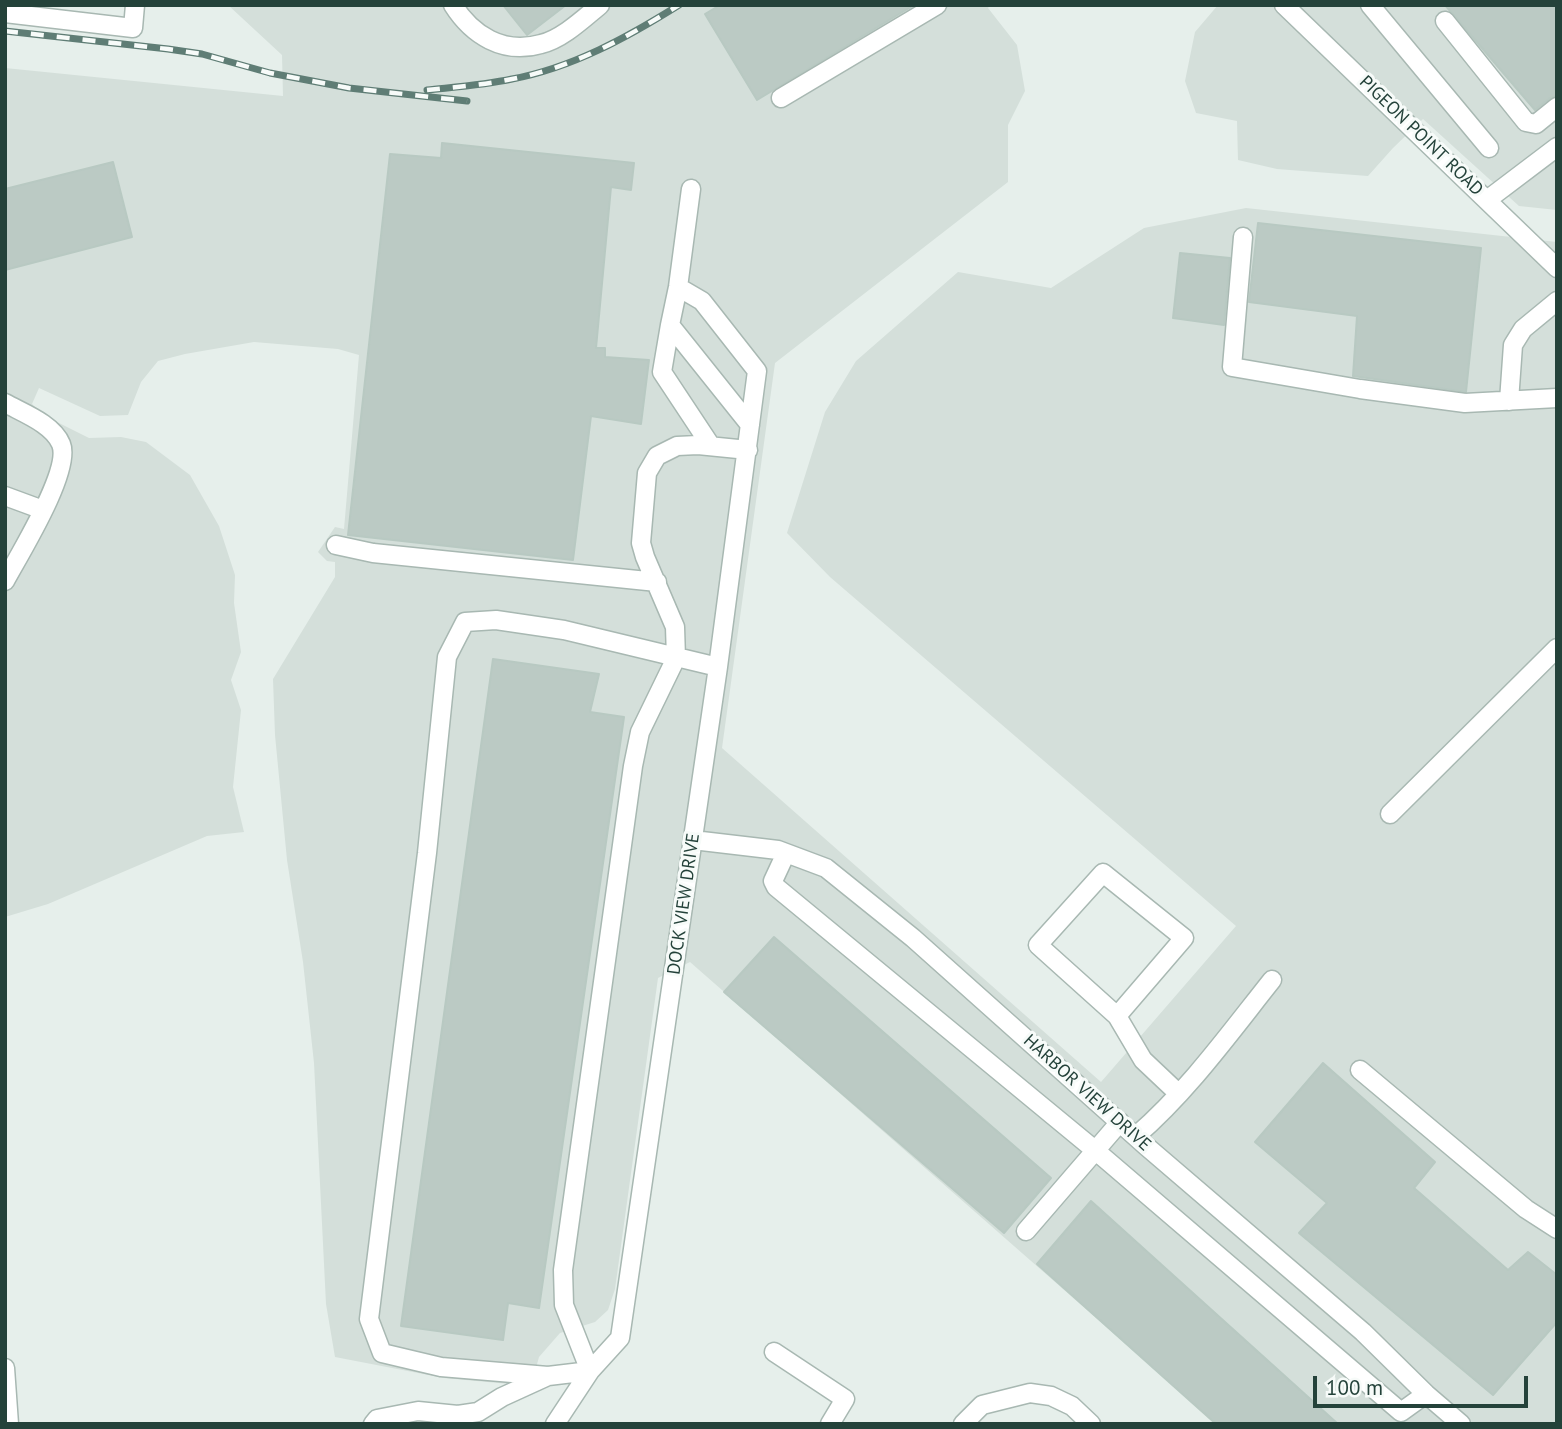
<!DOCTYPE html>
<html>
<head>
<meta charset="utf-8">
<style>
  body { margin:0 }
  #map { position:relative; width:1562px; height:1429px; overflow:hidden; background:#e6efeb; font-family:"PT Sans",sans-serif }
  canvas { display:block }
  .frame { position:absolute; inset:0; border:7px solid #24423a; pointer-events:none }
  .scale { position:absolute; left:1313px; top:1376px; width:215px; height:32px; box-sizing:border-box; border:4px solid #24423a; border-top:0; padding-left:9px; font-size:21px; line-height:24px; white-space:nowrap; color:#24423a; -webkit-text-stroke:5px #f7fbf9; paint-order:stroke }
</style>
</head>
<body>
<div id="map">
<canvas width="1562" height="1429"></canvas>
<div class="frame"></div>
<div class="scale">100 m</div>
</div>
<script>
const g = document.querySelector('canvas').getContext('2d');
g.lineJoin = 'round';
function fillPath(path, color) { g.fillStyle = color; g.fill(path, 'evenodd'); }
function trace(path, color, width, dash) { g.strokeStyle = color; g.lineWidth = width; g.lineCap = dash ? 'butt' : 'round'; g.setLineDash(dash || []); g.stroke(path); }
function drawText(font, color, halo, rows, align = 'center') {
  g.font = font + ' "PT Sans",sans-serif'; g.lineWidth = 6; g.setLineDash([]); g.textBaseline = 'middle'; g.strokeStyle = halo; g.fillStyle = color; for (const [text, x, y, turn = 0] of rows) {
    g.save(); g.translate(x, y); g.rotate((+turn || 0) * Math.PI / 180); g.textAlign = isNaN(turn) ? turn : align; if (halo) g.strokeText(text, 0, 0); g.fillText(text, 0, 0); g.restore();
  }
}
fillPath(new Path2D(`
  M228,5H990L988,8L1017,45L1025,91L1008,125V182L775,363L722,748L1101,1082L1236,926L830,577L787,533L825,412L856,361L958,272L1051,288L1144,228L1246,208L1557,242V1424H1217L690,962L658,978L615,1289L608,1310L595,1322L560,1333L539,1357L531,1386L444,1378L335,1357L326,1304L314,1063L303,962L287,860L275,735L273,679L335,577V562L327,561L318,552L335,527L344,529L359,355L338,349L254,342L185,354L158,361L141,382L128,415L100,416L39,388L32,404L45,416L89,438L121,437L146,442L190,475L219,526L235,575L234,603L241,652L231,680L241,710L233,787L244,832L207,836L48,904L5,917V68L283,96L282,55Z
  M1218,5H1557V210L1519,206L1423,119L1393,148L1368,176L1277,169L1238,160L1237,121L1196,113L1185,81L1195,32Z`), '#d4dfda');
const building = new Path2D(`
  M503,5H566L527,35Z
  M720,5H914L757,100L705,14Z
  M1445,5H1552L1557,11V96L1550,98L1535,110Z
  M442,143L634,163L631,190L611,187L596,348H605V357L649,360L641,424L591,416L573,560L348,535L390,154L441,158Z
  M113,162L132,237L5,270V189Z
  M1258,223L1481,248L1466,392L1353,376L1357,316L1249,302Z
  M1180,253L1230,258L1224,325L1173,318Z
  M493,659L599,674L590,712L624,717L539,1308L508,1303L503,1340L401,1326Z
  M774,937L1051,1178L1004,1233L724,992Z
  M1323,1063L1435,1162L1414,1188L1508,1270L1528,1252L1557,1275V1322L1493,1395L1299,1233L1327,1203L1255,1142Z
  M1091,1201L1338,1424H1216L1037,1264Z`);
fillPath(building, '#bbcac4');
trace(building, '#b8c9c2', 2);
const minor = new Path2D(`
  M453,5C472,35 503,55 541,44C562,39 583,19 600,5
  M1284,5L1557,268
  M1370,5L1489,148
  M5,13L133,28L135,5
  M1445,21L1526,122L1536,124L1557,107
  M781,98L937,5
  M691,189L678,287L670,325L750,425
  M1487,200L1557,147
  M1243,237L1232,367L1360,389L1465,403L1557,398
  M670,325L662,372L711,446
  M1509,401L1513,345L1523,329L1557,301
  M5,403C23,413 53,424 61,444C72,470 19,555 5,581
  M5,496L43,510
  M336,545L373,553L657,582
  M1390,814L1557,648
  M693,840L778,850L826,868L913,938L1146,1146L1363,1332L1426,1394L1461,1424
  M786,853L773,881L776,887L1096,1151L1401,1412L1426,1394
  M1117,1016L1184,938L1103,873L1038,945L1117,1016L1143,1060L1179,1094
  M1360,1070L1526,1209L1557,1229
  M1136,1136C1188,1091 1229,1034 1272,980
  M1026,1231L1120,1122
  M774,1352L845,1399L830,1424
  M5,1368L9,1424
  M590,1371L564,1305L563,1270L633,766L640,732L676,658L675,627L645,557L641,543L647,473L657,456L677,446L698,445L748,450
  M548,1376L441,1367L382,1353L369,1319L427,853L447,657L465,622L496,620L564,630L718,667
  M373,1424L377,1419L418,1411L458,1415L478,1412L502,1397L548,1376L590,1371
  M555,1424L590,1371L620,1338L718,667L757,371L702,301L678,287
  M963,1424L982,1405L1030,1393L1051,1396L1072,1406L1091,1424`);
trace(minor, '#a8b8b2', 21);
trace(minor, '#fff', 18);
const rail = new Path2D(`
  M5,31L168,49L202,54L270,73L349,88L467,101
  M427,90C455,87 484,85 512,79C572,68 628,37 679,5`);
trace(rail, '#5f7d75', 7);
trace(rail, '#f7fbf9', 4.5, [13]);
drawText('18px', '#24423a', '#f7fbf9', [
  ["PIGEON POINT ROAD",1421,136,44],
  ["DOCK VIEW DRIVE",684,904,-82],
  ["HARBOR VIEW DRIVE",1087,1093,42]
]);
</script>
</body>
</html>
